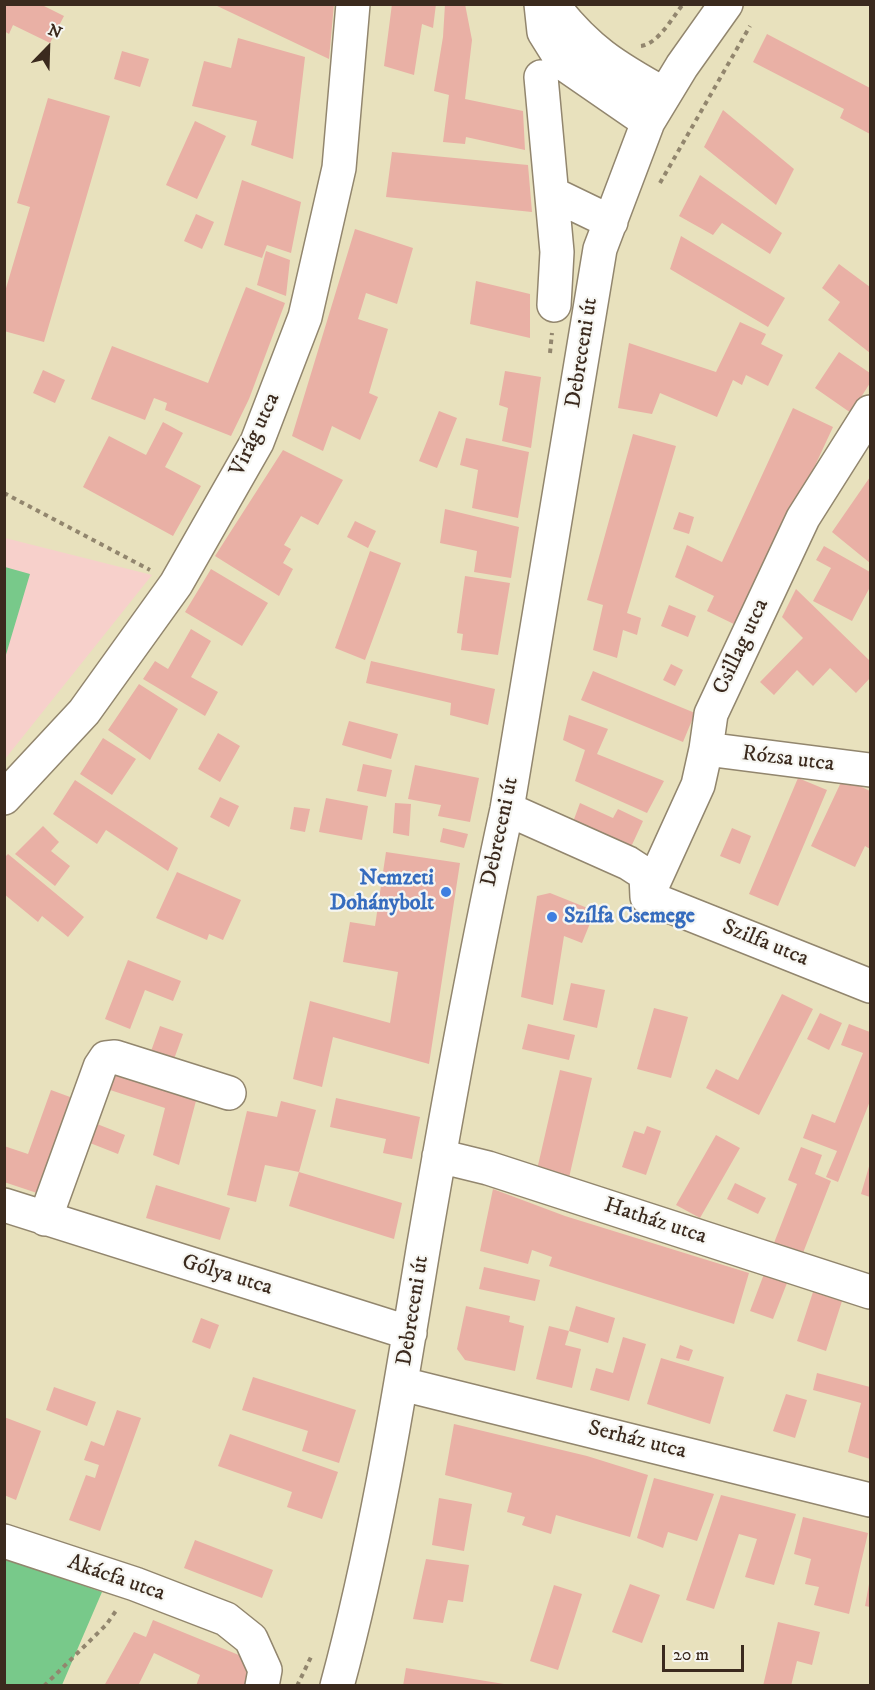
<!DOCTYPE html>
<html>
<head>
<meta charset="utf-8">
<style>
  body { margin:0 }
  #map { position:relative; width:875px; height:1690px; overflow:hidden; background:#e8e1bd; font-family:"IM FELL DW Pica",serif }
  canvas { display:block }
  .frame { position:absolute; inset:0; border:6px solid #3b2a1e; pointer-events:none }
  .north { position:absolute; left:18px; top:18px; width:60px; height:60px; -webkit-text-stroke:4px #f6f6f2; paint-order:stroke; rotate:23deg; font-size:16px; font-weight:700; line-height:24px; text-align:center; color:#3b2a1e }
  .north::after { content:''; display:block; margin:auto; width:21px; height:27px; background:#3b2a1e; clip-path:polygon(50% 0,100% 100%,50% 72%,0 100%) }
  .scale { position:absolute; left:662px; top:1645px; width:82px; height:27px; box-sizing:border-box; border:3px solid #3b2a1e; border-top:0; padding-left:8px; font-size:18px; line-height:21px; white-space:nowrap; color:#3b2a1e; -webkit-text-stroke:4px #f6f6f2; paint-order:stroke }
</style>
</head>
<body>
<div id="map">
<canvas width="875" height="1690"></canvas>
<div class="frame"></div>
<div class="north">N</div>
<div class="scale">20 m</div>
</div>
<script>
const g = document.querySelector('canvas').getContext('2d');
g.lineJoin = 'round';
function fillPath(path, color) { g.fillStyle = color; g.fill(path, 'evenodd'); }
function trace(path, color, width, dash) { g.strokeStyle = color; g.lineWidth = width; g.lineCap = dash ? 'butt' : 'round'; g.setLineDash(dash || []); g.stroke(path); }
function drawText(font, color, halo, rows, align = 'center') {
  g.font = font + ' "IM FELL DW Pica",serif'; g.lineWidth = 4.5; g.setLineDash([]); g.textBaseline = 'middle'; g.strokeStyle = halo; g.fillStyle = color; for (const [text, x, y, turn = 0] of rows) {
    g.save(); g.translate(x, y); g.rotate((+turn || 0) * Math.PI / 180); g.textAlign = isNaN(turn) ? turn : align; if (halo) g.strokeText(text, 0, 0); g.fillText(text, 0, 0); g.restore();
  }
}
fillPath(new Path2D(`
  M5,538L152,575L5,759Z`), '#f7d0cb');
fillPath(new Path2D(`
  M5,567L30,574L5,658L4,567Z
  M5,1558L102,1592L62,1685L5,1686Z`), '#78c98a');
fillPath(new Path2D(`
  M4,4H40L64,16L50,43L13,25L9,34L4,31Z
  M213,4H334L329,59Z
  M392,4H436L433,28L422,24L414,75L384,66Z
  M445,4H465L472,40L465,99L523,111L525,150L466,137L465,144L443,142L449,95L434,91L443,37Z
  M767,34L870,88V134L840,118L844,109L753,62Z
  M238,38L305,57L293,159L251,145L257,121L192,106L204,61L231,68Z
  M122,51L149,59L140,87L114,79Z
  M48,98L110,116L44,342L4,331V295L30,207L17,203Z
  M723,110L794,169L776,205L704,147Z
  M195,121L226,136L197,199L166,185Z
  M392,152L528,165L532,212L386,197Z
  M700,175L782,233L770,254L722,223L713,235L679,216Z
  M242,180L301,202L291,253L267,245L262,258L224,245Z
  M196,214L214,222L202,249L184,241Z
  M355,229L413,248L397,304L366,293L358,319L388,329L369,393L378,397L360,440L332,426L323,451L292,436Z
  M681,236L785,298L768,327L670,269Z
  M266,251L290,260L286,296L257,285Z
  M839,264L870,287V353L828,320L840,302L822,288Z
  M476,281L530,294V338L470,324Z
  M246,287L285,303L249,399L231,436L165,410L167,403L154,398L145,420L91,399L112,346L208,383Z
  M740,322L766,334L761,344L783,355L768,386L746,375L742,385L733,380L717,417L660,393L652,414L618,408L629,343L716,372Z
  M839,352L870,373V383L851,413L815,388Z
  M43,370L65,380L55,403L33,393Z
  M505,371L541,377L531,448L502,441L508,408L499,405Z
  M793,408L833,427L740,627L707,611L714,596L675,577L687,545L722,562Z
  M439,411L457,418L437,468L419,461Z
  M163,422L183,433L165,467L201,486L173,536L83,487L109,436L146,455Z
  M633,434L676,446L627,613L641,618L637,635L623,630L617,658L593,650L603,605L587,600Z
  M466,438L529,452L518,518L472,508L478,470L460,465Z
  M283,450L343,480L318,525L301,516L284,545L291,549L283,563L293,569L279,596L215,556Z
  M870,477V563L832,532Z
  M445,509L519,527L511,578L474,572L477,551L440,543Z
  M679,512L694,517L689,534L673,529Z
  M355,521L376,531L368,548L347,537Z
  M824,546L870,572V587L852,621L813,601L831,568L816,560Z
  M370,551L401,563L365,660L335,648Z
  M211,569L268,603L242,646L185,612Z
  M465,576L510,583L498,655L461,650L463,634L457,633Z
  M796,589L870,661V678L856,693L830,668L813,686L797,670L774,695L760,682L803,638L782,617Z
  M669,605L696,616L688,637L661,626Z
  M191,629L211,641L191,677L218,692L205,716L143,679L155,661L168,669Z
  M371,661L495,689L488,725L450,715L451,703L366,683Z
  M671,664L683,670L675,686L663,680Z
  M593,671L695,713L683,742L581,700Z
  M139,684L178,709L150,760L108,730Z
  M569,715L608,729L597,754L664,781L647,813L575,781L585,750L563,740Z
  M349,721L398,734L391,759L342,745Z
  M218,733L240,746L220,782L198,769Z
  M103,738L136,759L112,795L80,774Z
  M363,764L392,770L386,797L357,791Z
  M415,765L479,778L470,822L438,816L441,805L408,799Z
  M798,778L827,790L778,906L749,894Z
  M843,778L870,791V849L865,846L855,867L811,846Z
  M75,780L178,848L168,871L106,830L97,844L53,814Z
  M220,797L239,806L229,827L210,817Z
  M326,798L368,806L362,840L319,832Z
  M395,803L411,804L409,836L393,833Z
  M580,803L613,818L618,809L643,821L631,847L573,822Z
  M294,807L310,809L305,832L290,829Z
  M43,826L59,842L51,851L70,866L55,886L15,854Z
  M443,828L468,834L464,848L440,842Z
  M732,828L751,836L740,864L720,856Z
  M386,852L460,863L429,1064L333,1037L322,1087L293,1079L310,1001L390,1023L398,972L343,962L350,922L375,926Z
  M8,854L84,917L68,937L42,916L38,922L4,894V858Z
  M177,872L241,900L223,940L209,934L207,940L156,918Z
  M550,893L595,911L582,943L564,936L553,1005L521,997L537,896Z
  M128,960L181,981L173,1001L145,990L130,1029L105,1019Z
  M571,983L605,990L597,1028L563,1020Z
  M782,994L813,1009L759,1115L706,1088L716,1069L738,1080Z
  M654,1008L688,1017L671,1078L637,1069Z
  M820,1013L842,1023L829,1050L807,1039Z
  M528,1024L575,1035L569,1060L522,1049Z
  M849,1024L870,1032V1101L838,1182L826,1177L837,1151L803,1138L812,1114L835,1123L863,1053L841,1045Z
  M160,1026L183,1034L173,1062L150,1054Z
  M111,1068L197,1097L179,1165L153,1155L165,1108L104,1088Z
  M560,1070L592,1078L568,1182L536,1174Z
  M51,1090L81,1101L49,1197L4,1182V1146L28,1154Z
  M336,1098L420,1117L412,1159L383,1153L386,1139L330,1127Z
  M281,1101L316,1110L299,1172L265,1165L256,1202L227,1195L247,1111L277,1117Z
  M97,1124L125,1135L118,1154L90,1143Z
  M647,1126L661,1131L646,1175L622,1167L634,1131L644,1134Z
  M716,1135L740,1148L700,1218L676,1205Z
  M801,1147L822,1155L815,1174L831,1181L801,1258L772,1248L797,1184L788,1180Z
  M870,1163V1197L861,1194Z
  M299,1172L402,1203L394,1239L289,1206Z
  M735,1183L766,1198L758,1214L727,1199Z
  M156,1185L230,1208L220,1240L146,1218Z
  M493,1189L565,1216L749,1273L734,1324L549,1266L552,1257L532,1250L528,1264L480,1251Z
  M484,1267L540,1280L535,1301L479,1289Z
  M764,1274L787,1283L773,1319L750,1311Z
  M813,1292L842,1301L826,1351L797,1341Z
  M466,1306L510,1316L509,1322L524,1326L515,1371L465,1360L457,1349Z
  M576,1306L615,1318L608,1343L569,1331Z
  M201,1318L219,1325L210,1349L192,1342Z
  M549,1326L569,1331L565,1345L581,1349L572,1388L536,1379Z
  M623,1337L646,1344L629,1401L590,1390L596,1368L613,1373Z
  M680,1345L693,1350L689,1361L676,1358Z
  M661,1358L724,1377L710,1424L647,1404Z
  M817,1373L870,1387V1459L848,1452L861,1403L813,1390Z
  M253,1377L356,1410L339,1463L302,1451L308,1431L242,1410Z
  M54,1387L96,1402L87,1426L46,1410Z
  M786,1394L807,1400L795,1438L773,1431Z
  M117,1410L141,1418L100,1531L69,1520L86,1475L95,1478L99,1465L84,1460L91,1441L104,1446Z
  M4,1417L41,1431L16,1500L4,1495Z
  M454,1424L587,1456L648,1475L630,1537L556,1515L551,1534L522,1525L525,1517L507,1512L512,1493L445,1475Z
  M230,1434L338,1472L322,1519L287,1507L292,1492L218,1466Z
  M654,1478L714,1494L697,1541L668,1532L663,1548L637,1538Z
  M721,1495L796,1514L774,1585L745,1577L757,1539L739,1534L714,1609L686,1600Z
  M439,1498L472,1504L464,1551L432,1545Z
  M803,1517L868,1533L849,1614L814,1605L819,1587L805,1584L811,1559L794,1554Z
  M195,1540L273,1570L262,1598L184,1568Z
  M426,1559L469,1565L463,1602L448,1600L443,1623L413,1619Z
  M630,1584L660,1595L642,1643L612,1632Z
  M869,1584L870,1585V1607L865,1606Z
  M554,1585L582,1594L558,1670L530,1661Z
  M153,1620L256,1662L247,1686H196L200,1675L154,1653L138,1686H104L134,1632L146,1637Z
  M778,1622L820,1632L812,1665L797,1661L791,1686H763Z
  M406,1668L504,1684V1686H403Z`), '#e9b0a5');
const minor = new Path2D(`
  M541,4L544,32L564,64L648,122
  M552,4C586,49 615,67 664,94
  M541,77L557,252L554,305
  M553,194L611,222
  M706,749L870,770
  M4,798L84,712L176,584L257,442L305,317L339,168L353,4
  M507,809L628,863L645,874
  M646,875L647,897L870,986
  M647,897L698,785L706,749L711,714L803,518L870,412
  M439,1156L488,1168L870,1292
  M4,1205L410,1333
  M45,1219L100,1067L106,1058L115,1057L229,1093
  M402,1384L870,1500
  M4,1541L135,1584L226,1619L251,1639L265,1670L262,1686
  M337,1686C376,1542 399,1396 423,1250C448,1103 475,955 507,809L600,249L648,122L682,66L726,4`);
trace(minor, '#92866e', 36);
trace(new Path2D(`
  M641,46C658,44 673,17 683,4
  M660,183L750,26
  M550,353L552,333
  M4,493L150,570
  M44,1686L106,1625L118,1608
  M297,1686L311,1657`), '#92866e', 4, [4.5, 4.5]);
trace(minor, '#fff', 33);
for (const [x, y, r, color] of [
  [446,892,6,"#3f7fe0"],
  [552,917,6,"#3f7fe0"]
]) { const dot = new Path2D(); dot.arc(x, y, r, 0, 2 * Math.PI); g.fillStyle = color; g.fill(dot); trace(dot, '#f6f6f2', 2); }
drawText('22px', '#3b2a1e', '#f6f6f2', [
  ["Debreceni út",583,353,-81],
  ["Virág utca",256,435,-65],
  ["Csillag utca",742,647,-65],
  ["Rózsa utca",788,760,7],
  ["Debreceni út",501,832,-78],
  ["Szilfa utca",765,944,22],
  ["Hatház utca",655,1222,18],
  ["Gólya utca",227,1276,17],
  ["Debreceni út",414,1311,-81],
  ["Serház utca",637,1441,14],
  ["Akácfa utca",116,1579,19]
]);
drawText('bold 22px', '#366cbe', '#f6f6f2', [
  ["Nemzeti",434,879],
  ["Dohánybolt",434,904],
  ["Szílfa Csemege",564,917,"left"]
], 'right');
</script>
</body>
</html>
